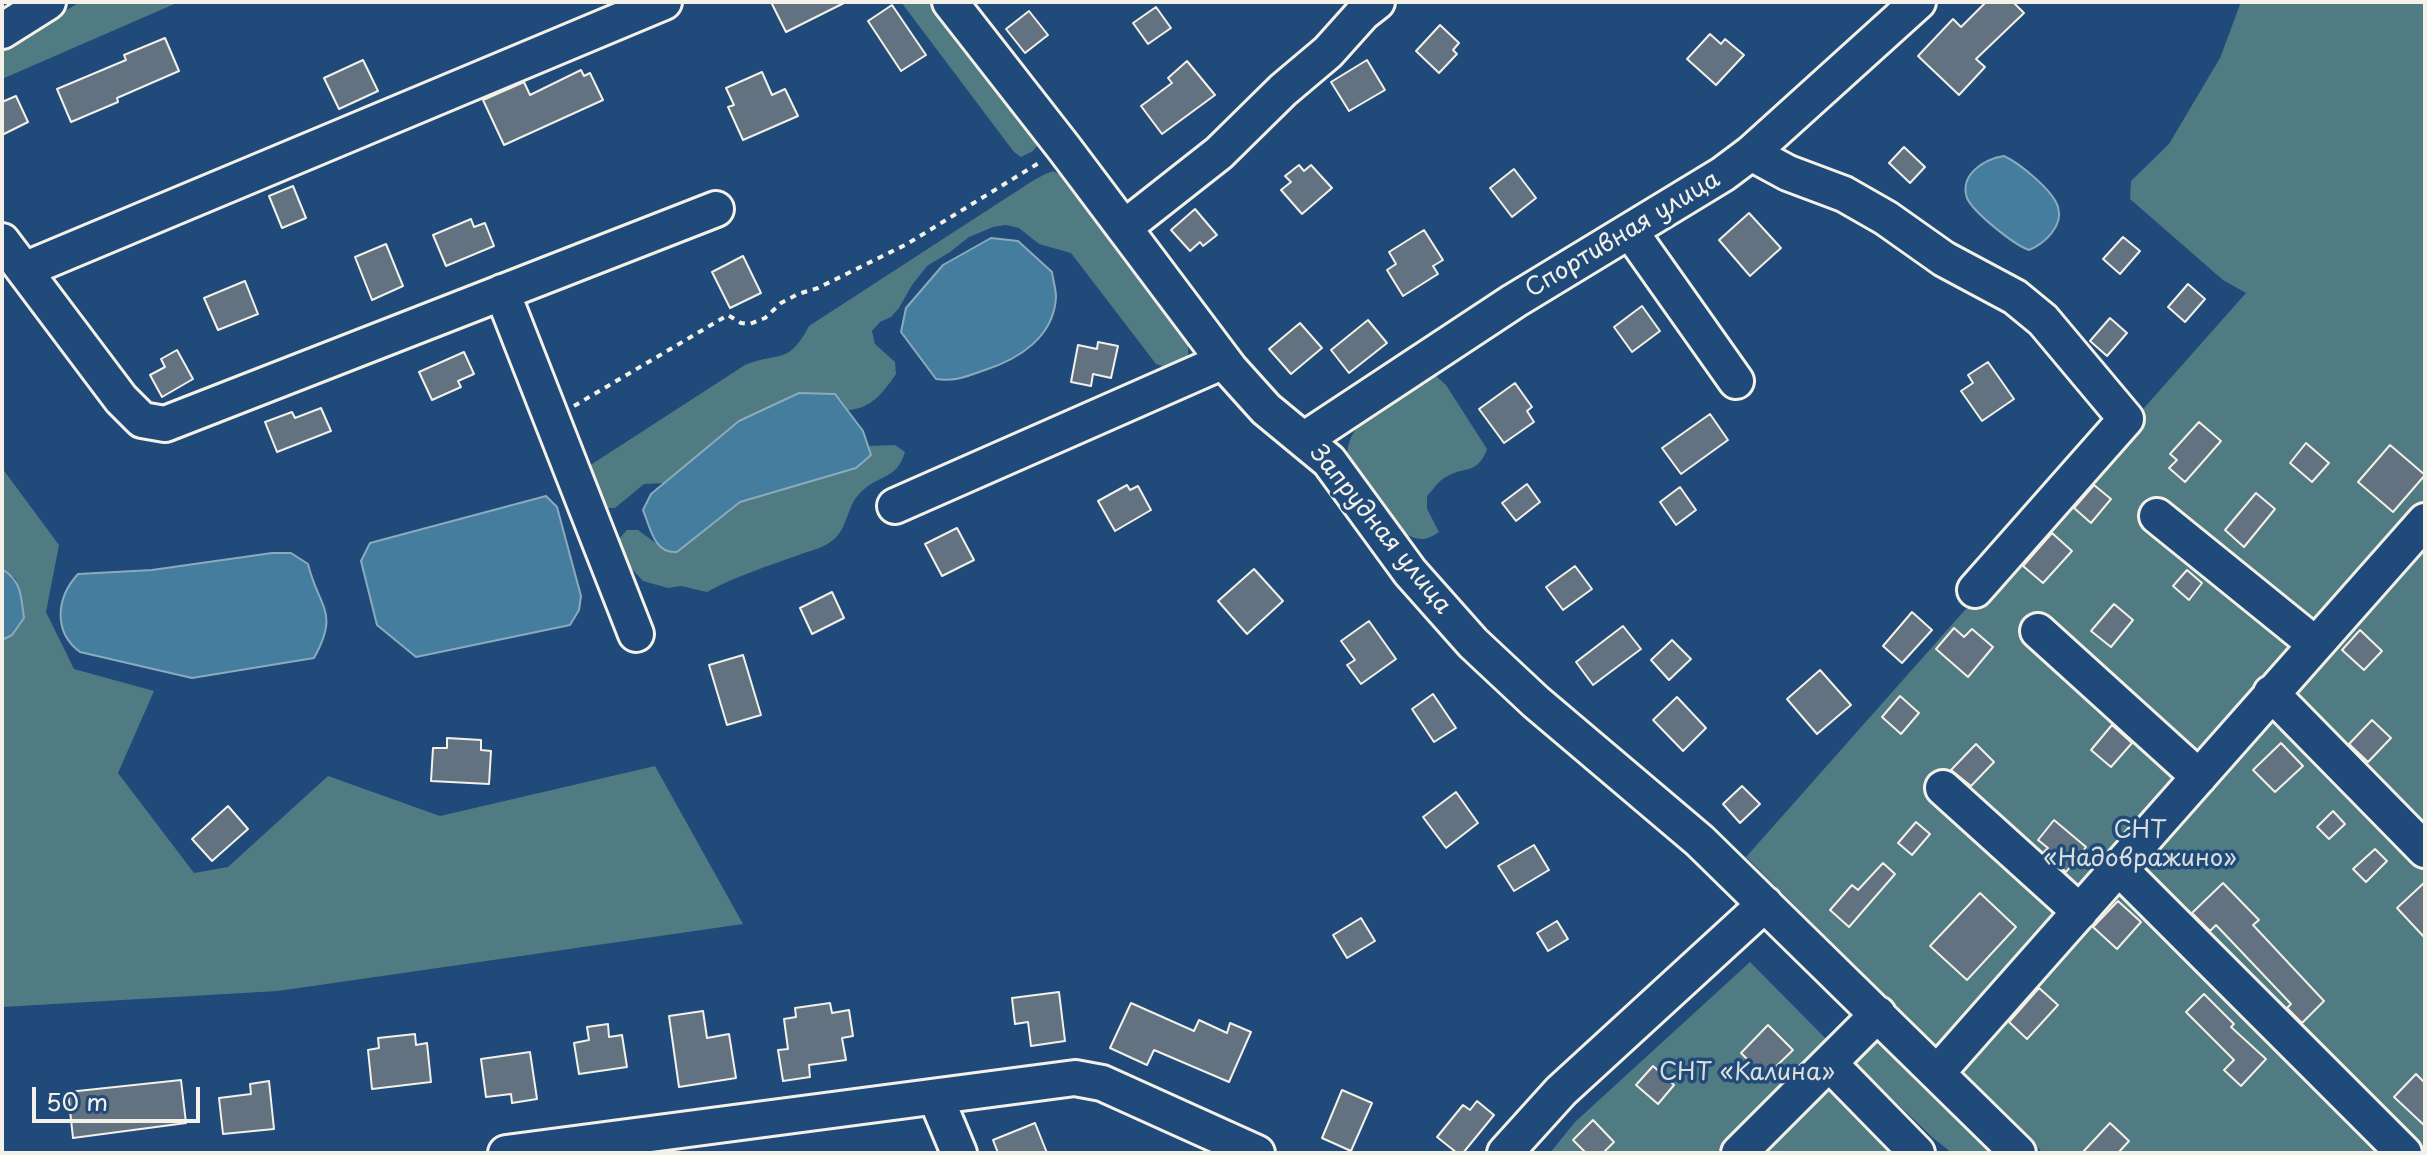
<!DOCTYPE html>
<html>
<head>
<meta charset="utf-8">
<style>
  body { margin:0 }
  #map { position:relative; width:2427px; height:1155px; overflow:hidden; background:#1f4a7a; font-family:"Playpen Sans",sans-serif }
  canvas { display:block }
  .frame { position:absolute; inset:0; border:4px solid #f4f1e8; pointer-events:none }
  .scale { position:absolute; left:32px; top:1087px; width:168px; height:36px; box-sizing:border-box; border:4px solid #f4f1e8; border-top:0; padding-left:10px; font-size:24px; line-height:28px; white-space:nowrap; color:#f4f1e8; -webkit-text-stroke:6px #1f4a7a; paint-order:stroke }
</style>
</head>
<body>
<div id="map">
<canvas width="2427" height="1155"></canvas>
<div class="frame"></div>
<div class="scale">50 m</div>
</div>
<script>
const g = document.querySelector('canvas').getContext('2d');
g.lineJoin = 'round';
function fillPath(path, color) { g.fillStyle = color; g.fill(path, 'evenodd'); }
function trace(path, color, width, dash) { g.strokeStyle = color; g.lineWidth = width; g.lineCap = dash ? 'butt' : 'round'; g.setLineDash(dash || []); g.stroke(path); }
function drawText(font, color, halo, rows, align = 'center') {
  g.font = font + ' "Playpen Sans",sans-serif'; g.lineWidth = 7; g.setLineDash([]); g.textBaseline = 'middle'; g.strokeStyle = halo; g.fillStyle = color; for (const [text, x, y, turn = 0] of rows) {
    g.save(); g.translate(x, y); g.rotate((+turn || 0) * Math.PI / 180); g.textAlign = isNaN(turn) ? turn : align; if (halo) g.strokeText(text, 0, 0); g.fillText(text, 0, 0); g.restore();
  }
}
fillPath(new Path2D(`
  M80,2H179L2,79V48Z
  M901,2H931L1041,141L1033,151L1021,157L1014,152Z
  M2241,2H2425V1153H2043L1746,857L2246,293L2223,280L2130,199L2131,181L2169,144L2220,58Z
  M1053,171L1064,177L1183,333L1188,344V357C1177,367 1170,370 1156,364L1071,253L1039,244L1019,228L1006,225L993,227L969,237L950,252L927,266L912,285L899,308L891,317L880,322L872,331L875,344L895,362L896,374C883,393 871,409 847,410L835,395L739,421L664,483L644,484L615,508H602L589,475V466L745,365C779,351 788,366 809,326L1000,202C1017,192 1035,177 1053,171Z
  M1424,375L1436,376L1446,385L1487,449C1477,476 1465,465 1446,477C1438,481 1433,490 1427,496V509L1439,532C1431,537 1425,541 1415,538C1388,531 1362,476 1347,453C1350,416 1397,395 1424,375Z
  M895,445L905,452C897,480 879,474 861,492C845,507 849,531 829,543C820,549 809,551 799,555C768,566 736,576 707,592L681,586L668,588L643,581L616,552L619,539L627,530H638L668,552H677L740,502L856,468L871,455L868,446Z
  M2,468L59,545L46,612L74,669L154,691L118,773L194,873L228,867L328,776L440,816L655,766L743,924L278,991L2,1007V640L12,635L21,598L16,579L2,569Z
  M1750,962L1939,1153H1550L1575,1122Z
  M1879,1037L2000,1153H1952L1933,1138L1849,1057Z`), '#517b83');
const water = new Path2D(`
  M2004,156C2019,163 2053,190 2058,207C2064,226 2044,244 2029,250C2014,245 1973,212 1967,198C1959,174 1985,159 2004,156Z
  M991,238L1018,241L1052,272C1053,280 1056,289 1056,297C1054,337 1019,359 985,370C968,376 955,382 936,379L901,332L906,308L943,265Z
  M799,393L835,394L863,431L871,455L856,468L740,502L677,552C654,554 650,527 643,510L651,494L739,421Z
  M546,496L557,507L581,596L579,610L570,625L416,657L377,625L361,561L370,543Z
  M272,553H291L308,564C319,609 340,611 314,658L192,678L80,652C53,632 56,598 78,574L152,570Z
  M2,569C22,581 21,597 24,618L12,635L2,640Z`);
fillPath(water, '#457d9f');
trace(water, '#8babbc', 2);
const building = new Path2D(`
  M771,2H846L786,32Z
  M1986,2H2013L2024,13L1976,59L1985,67L1959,95L1918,56L1953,19L1961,27Z
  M892,5L926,55L901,71L868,21Z
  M1156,7L1171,28L1148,44L1133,23Z
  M1029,11L1048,35L1025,53L1006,29Z
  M1440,25L1459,43L1453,50L1457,54L1439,73L1416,51Z
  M1710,34L1721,44L1725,39L1744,55L1716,85L1687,59Z
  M165,38L179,71L117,98L118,102L71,122L57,89L126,60L124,55Z
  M363,60L378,91L339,109L324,78Z
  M1367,60L1385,90L1349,111L1331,82Z
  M1187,61L1215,95L1162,134L1141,106L1172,83L1168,78Z
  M581,70L584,76L590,73L603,100L504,145L483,100L524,82L530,95Z
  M762,72L772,95L785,89L798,116L743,140L728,107L734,105L726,88Z
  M16,96L28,122L2,135V102Z
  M1904,147L1925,167L1910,183L1889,163Z
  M1299,165L1304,171L1311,165L1332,188L1302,214L1281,190L1291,182L1285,176Z
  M1514,169L1536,198L1512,217L1490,188Z
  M293,186L306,218L282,228L269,196Z
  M1195,209L1217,235L1203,246L1200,242L1190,251L1171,230Z
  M1749,213L1781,248L1750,276L1719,240Z
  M471,219L474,227L485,223L494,246L446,266L433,235Z
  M1424,230L1443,260L1433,266L1438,274L1403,296L1387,270L1396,264L1389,252Z
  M2123,237L2140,251L2120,274L2103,259Z
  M386,244L403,286L372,300L355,257Z
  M743,256L761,293L730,308L712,272Z
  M245,281L258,314L218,330L204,298Z
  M2188,284L2205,299L2185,322L2168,307Z
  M1642,306L1660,331L1632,352L1614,327Z
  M2110,318L2127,333L2107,356L2090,341Z
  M1368,320L1387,343L1349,373L1331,350Z
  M1300,323L1322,348L1291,374L1269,349Z
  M1098,342L1118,346L1111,378L1093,374L1091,386L1071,382L1078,345L1097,349Z
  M177,350L193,379L162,397L150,375L165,367L161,359Z
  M464,352L474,374L458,381L461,387L432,400L419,372Z
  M1988,362L2014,399L1982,421L1961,391L1973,383L1968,375Z
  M1515,383L1532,407L1527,411L1534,422L1504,443L1479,409Z
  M321,408L331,431L277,452L265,422L292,412L295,418Z
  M1710,414L1728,440L1681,474L1662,448Z
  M2199,422L2221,441L2185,482L2169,468L2177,460L2170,454Z
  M2306,443L2329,463L2312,482L2290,463Z
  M2390,445L2425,475L2393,512L2358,482Z
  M1527,484L1540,502L1516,521L1502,503Z
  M1127,485L1130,490L1138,486L1151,510L1115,531L1098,501Z
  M2094,485L2111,499L2091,523L2074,508Z
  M1680,487L1696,510L1676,525L1660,502Z
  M2256,493L2275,509L2244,547L2225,530Z
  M957,528L974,560L942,576L925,544Z
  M2052,533L2072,551L2043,583L2023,566Z
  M1575,566L1592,589L1563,610L1546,587Z
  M1254,569L1283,601L1247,634L1218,601Z
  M2187,570L2202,583L2189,600L2173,586Z
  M832,592L844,618L812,634L800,608Z
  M2114,604L2133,620L2111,647L2091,631Z
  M1912,612L1932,630L1902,663L1883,646Z
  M1369,621L1396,659L1361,684L1347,665L1355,660L1341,641Z
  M1623,626L1641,649L1593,685L1576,662Z
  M1954,628L1964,637L1972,629L1993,647L1968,677L1936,649Z
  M2360,630L2382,651L2364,670L2342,650Z
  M1672,640L1691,659L1669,680L1651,660Z
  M743,655L761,715L727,725L709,665Z
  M1820,670L1851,705L1817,734L1787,699Z
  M1433,694L1456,728L1434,742L1412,709Z
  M1900,696L1919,713L1901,734L1882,717Z
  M1677,697L1706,728L1683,751L1653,720Z
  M2372,720L2391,738L2368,762L2349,744Z
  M2112,725L2132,743L2111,767L2091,750Z
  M447,738L481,740V750L491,751L489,784L431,781L433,748H447Z
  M2281,743L2303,766L2275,792L2253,770Z
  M1976,744L1994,762L1971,786L1951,770Z
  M1742,786L1760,804L1740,823L1723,804Z
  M1456,792L1478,823L1446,848L1423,817Z
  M228,806L248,829L212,861L192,839Z
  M2333,811L2345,824L2329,839L2317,827Z
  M2054,820L2086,847L2066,872L2044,852L2048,848L2038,840Z
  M1916,822L1930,834L1912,855L1898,843Z
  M1534,845L1549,870L1514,891L1498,866Z
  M2375,849L2387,861L2366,882L2353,869Z
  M1883,863L1895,874L1849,927L1830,910L1852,885L1858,890Z
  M2425,882V938L2397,908Z
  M2223,883L2259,920L2253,925L2324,1001L2302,1023L2287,1008L2291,1004L2216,925L2210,931L2192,913Z
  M1980,893L2016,927L1967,980L1930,946Z
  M2118,901L2141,922L2117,949L2093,927Z
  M1361,918L1375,941L1347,958L1333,935Z
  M1557,921L1568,939L1548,951L1537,933Z
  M2039,988L2058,1005L2027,1039L2009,1022Z
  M1059,992L1065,1041L1031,1046L1028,1022L1015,1024L1012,998Z
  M2204,994L2234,1024L2231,1027L2266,1059L2241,1086L2224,1070L2234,1060L2186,1012Z
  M830,1003L832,1013L849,1010L853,1036L842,1038L846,1060L809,1065L810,1077L783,1081L778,1050L788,1049L784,1019L796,1017L795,1008Z
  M1131,1003L1194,1031L1199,1020L1227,1033L1230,1023L1251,1032L1229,1082L1154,1050L1147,1065L1110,1048Z
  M703,1011L707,1038L729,1034L736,1078L679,1087L669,1016Z
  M608,1024L609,1037L622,1035L627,1067L579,1074L574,1043L589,1040L587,1027Z
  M1768,1025L1793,1050L1765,1077L1741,1053Z
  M415,1034L416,1045L427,1043L431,1082L372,1089L368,1050L379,1048L378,1038Z
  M530,1052L537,1099L512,1103L511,1094L486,1097L481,1059Z
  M1653,1066L1674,1085L1658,1104L1636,1085Z
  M2416,1074L2425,1083V1126L2394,1097Z
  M181,1080L186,1123L73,1138L68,1092Z
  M269,1081L274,1129L223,1134L219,1098L251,1094L250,1084Z
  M1342,1090L1372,1103L1351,1151L1322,1138Z
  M1477,1101L1494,1115L1463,1153H1457L1437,1137L1463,1105L1470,1110Z
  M1593,1120L1614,1142L1603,1153H1586L1573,1140Z
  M1035,1123L1047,1153H998L993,1140Z
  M2110,1123L2129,1141L2118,1153H2082Z`);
fillPath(building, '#627281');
trace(building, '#f4f1e8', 2);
const minor = new Path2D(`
  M950,2L1064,148L1230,369L1266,409L1329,461L1410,572L1473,643L1536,702L1700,841L2018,1153
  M2,31L48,2
  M1751,153L1788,173L1844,194L1886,218L1944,259L2015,297L2043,320L2126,419L1975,590
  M1125,227L1219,153L1283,90L1328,52L1363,13L1377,2
  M1630,231L1736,381
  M2,241L121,399L142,420L165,424L716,209
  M24,270L664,2
  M502,292L636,634
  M1305,439L1514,301L1723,174L1751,153L1918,2
  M895,506L1224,361
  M2157,516L2315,644
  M2038,631L2199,777
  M2271,693L2425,850
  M1943,788L2080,912
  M2119,868L2404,1153
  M1878,1014L1829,1063L1917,1153
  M1937,1073L2425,521
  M936,1098L959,1153
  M506,1153L1075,1078L1102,1083L1257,1153
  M1505,1153L1561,1091L1765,904
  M1739,1153L1829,1063`);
trace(minor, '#f4f1e8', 40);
trace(new Path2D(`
  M574,406L728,315L741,323L750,324L765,318L781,303L798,294L818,288L907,244L1042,161`), '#f4f1e8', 4, [6, 6]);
trace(minor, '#1f4a7a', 34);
drawText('24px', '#f4f1e8', '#1f4a7a', [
  ["Спортивная улица",1623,235,-31],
  ["Запрудная улица",1380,530,51]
]);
drawText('24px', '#dcdfd9', '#1f4a7a', [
  ["СНТ",2140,831],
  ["«Надовражино»",2140,859],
  ["СНТ «Калина»",1747,1073]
]);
</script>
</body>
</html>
